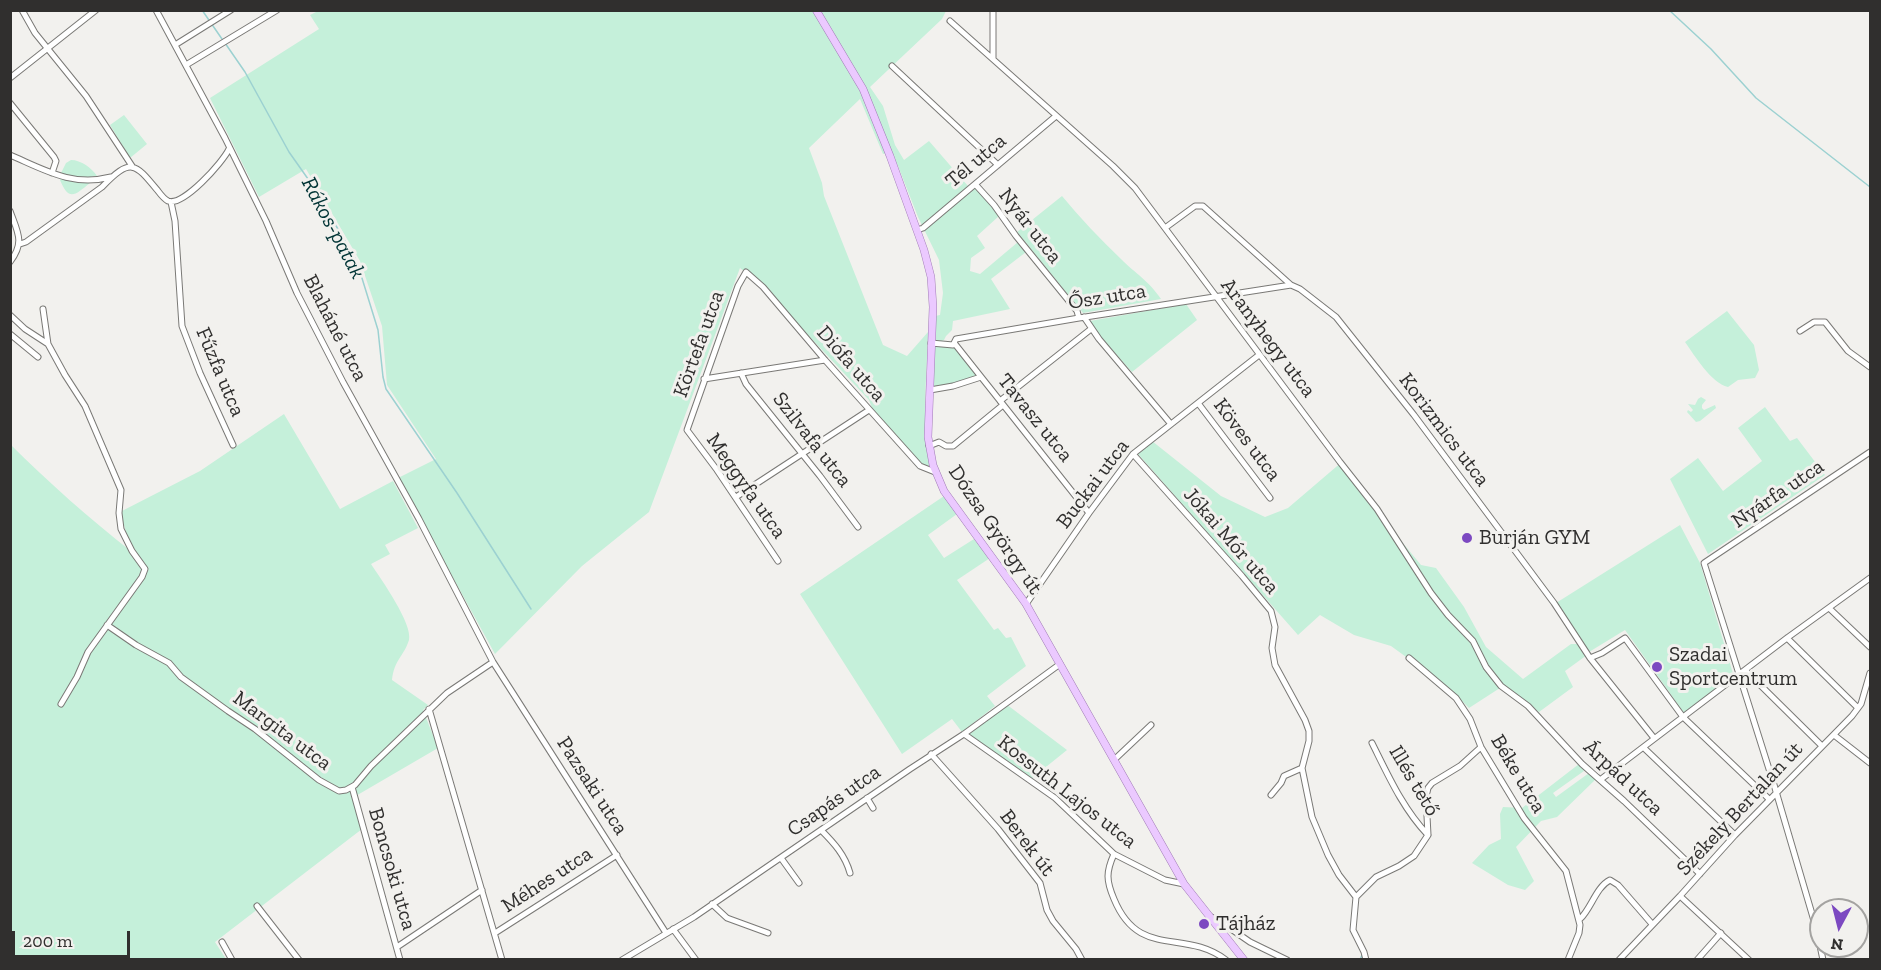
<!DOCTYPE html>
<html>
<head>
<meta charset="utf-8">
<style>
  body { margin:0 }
  #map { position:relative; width:1881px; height:970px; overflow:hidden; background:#f2f1ee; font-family:"Zilla Slab",serif }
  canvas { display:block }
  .frame { position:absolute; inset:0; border:12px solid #302f2e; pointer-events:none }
  .north { position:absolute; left:1809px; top:898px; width:60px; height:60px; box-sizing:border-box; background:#f2f1ee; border:2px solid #a4a3a1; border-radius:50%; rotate:187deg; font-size:16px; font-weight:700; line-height:24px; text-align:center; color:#302f2e }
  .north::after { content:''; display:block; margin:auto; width:21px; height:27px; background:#7c49c1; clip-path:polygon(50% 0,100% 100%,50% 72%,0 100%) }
  .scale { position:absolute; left:12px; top:931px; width:118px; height:27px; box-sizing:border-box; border:3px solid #302f2e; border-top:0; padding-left:8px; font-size:18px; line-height:21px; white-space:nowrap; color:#302f2e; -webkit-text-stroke:4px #f2f1ee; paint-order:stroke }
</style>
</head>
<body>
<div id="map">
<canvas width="1881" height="970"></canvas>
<div class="frame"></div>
<div class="north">N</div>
<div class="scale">200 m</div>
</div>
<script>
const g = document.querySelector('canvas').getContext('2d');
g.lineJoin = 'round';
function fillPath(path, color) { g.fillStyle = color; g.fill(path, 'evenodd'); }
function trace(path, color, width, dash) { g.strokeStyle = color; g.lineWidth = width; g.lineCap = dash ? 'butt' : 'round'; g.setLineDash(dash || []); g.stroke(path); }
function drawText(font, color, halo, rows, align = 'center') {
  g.font = font + ' "Zilla Slab",serif'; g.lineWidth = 6; g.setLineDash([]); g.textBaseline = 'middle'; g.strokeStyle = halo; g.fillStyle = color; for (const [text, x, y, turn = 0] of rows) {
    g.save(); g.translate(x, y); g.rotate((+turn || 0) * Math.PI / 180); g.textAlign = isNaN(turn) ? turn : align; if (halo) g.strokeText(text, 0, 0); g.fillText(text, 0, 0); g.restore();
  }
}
fillPath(new Path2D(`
  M318,11H946L942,19L870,87L883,106L895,145L904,160L929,141L968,186L978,189L999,216L977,236L985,248L971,258L970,271L980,274L1018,242L1026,252L991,279L1010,309L953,321L952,330L946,336L944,340L940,342L936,341L935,316L940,315L943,293L939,260L918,217L898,166L890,152L883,154L860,99L809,148L822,183L824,196L883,345L907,356L928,332C927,377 921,423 930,467L921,464L872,408L869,400L763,287L740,268L649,512L582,566L495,654L398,478L436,459L387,385L382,326L360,261L306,169L259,197L210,98L319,29L310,15Z
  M124,115L147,144L130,158L110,125Z
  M71,160C81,160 92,168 97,176L84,178L63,175L61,173L66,163Z
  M61,178L74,181H89L90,183C75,195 69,202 60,180Z
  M1062,196C1080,218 1100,239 1121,259C1136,274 1148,280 1161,299L1083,313L1017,232Z
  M1186,304L1197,320L1132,372L1097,333L1090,321Z
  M1727,311L1754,345L1759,370L1755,378L1738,380L1728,387C1711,383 1695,356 1685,342Z
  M938,345L955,348L976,373L975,379L933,388L934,348Z
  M1701,397L1706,400L1702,405V408L1704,410L1715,405L1716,408L1700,421L1696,422L1687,412L1688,410L1691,412L1693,410L1688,404L1695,405L1698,399Z
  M1765,407L1790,441L1797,438L1825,475L1708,554L1670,479L1698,458L1723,491L1762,461L1738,428Z
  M284,414L340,509L393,481L418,528L385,545L390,554L371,564C381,579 413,624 409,640C404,656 394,660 392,680L428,705L423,710L438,748L354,797L362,829L215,942L226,959H11L10,444C49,483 89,518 132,552L120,512L200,471Z
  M1152,441L1221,496L1265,517L1288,508L1343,461L1378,513L1421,565L1436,568L1464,607L1486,647L1523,679L1571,644H1580L1587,655L1565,671L1573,687L1539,712L1503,686L1469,708L1449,688L1391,646L1354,635L1320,615L1298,635L1138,454Z
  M944,496L957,514L928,535L944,558L974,539L990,558L957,580L994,630L998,628L1006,638L1011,637L1026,666L987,696L995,706L962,732L952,719L902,754L800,594Z
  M1680,525L1700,563L1734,677L1684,713L1625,630L1589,652L1556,603Z
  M1006,704L1067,750L1031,779L967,735Z
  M1579,764L1584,771L1553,793L1556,797L1589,773L1596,779L1557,817L1541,821L1516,847L1534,881L1525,890L1508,885L1472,863L1489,845L1501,839L1500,814L1503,807L1522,808Z`), '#c5f0da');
trace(new Path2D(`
  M202,10L222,39
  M1669,10L1711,49L1756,98L1870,187
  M225,43L245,72L289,152L313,186L357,262L378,330L383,377L386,389L457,493L531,609
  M1360,960L1362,955`), '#9cd1d1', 1.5);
const minor = new Path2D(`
  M22,10L35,33L86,96L132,166
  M156,10L225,138L266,221L297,293L343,382L419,519L493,662L666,933
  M993,10V58
  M950,21L1113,166L1135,188L1340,462L1377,509L1431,593L1448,615L1473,641L1486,667L1501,686L1528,706L1582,764L1624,801L1700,874
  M175,45L231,10
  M186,65L277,10
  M892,66L998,165
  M10,78L96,10
  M10,103L54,157L56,161L52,173
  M10,155C45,170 72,187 111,177
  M975,184L994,205L1016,236L1077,311L1079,318
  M171,202L175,221L182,326L200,373L233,445
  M10,211C18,233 25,242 10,262
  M1165,228L1195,206H1203L1291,285L1300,289L1336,317L1414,415L1554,603L1590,658L1654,738
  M917,230L923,228L1056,116
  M20,244L26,242L102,187C131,157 135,163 158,191C161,195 164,199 168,201C183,207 223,162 229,149
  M43,309L48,344
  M10,315L25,329L48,344L65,375L85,406L121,490L119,513L121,529L132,551L145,569L142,577L88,652L77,677L61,704
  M1084,317L1099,339L1170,423
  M1800,331L1814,322H1825L1848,351L1870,367
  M10,334L38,357
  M931,343L953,345L956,339L1079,318L1291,285
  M955,344L1089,513
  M741,373L746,384L820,476L858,527
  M704,379L825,360
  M930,390L953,386L981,377
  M1000,401L1091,329
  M1198,403L1270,498
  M929,446L939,442L946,446H953L1003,405
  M1133,454L1242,576L1271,611L1275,627L1272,648L1275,665L1305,720L1309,731V741L1302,768L1312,817L1328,855L1339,875L1356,897L1353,930L1364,952L1366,960
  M736,497L869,410
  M778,561L717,470L687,430L738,286L746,272L763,287L825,360L920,466L935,472
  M1026,604L1089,513L1133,454L1259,355
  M1829,608L1870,647
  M107,625L136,645L169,663L181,677L228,711L255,729L319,780L339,791L346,790L355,785L371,766L447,693L493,662
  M1787,638L1858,708
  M1409,658L1456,698L1470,719L1481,747L1524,818L1566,871L1580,925L1579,933L1568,960
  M1590,658L1602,653L1625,638L1683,717L1769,799
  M1745,670L1822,746
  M429,709L502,960
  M964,734L1055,798L1114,854L1165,880L1184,884
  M1834,735L1870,763
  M1372,743C1388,775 1403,809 1428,835
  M1644,748L1735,835
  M931,754L998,829L1040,883L1047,910L1053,921L1076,949L1082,960
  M1115,759L1151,725
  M1600,780L1787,638L1870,578
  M352,787L400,960
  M1271,795L1281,783L1284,776L1302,768
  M867,798L873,808
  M821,830C834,843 845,855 850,873
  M1114,854C1106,872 1106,880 1114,899C1139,960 1184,928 1226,960
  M781,858L799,883
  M1680,896L1749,960
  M1356,897L1376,877L1399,866L1414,856L1428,835L1426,797L1428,788L1432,783L1460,766L1481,747
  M712,904L727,918L768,933
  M257,906L299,960
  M1211,917L1221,922L1250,942L1287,960
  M1580,919C1591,909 1596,887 1610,880L1618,885L1652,924
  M673,929L696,960
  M495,933L617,855
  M222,942L232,960
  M397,947L482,890
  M622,960L694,917L910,769L964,734L1060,664
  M1619,960L1680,896L1735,835L1852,716L1861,704L1870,673
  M1697,960L1721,933
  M1823,960L1817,931L1775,788L1704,563L1870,452`);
const major = new Path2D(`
  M816,10L863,89L890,156L924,250L931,277L933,307L928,437L933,465L944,491L1026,604L1184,884L1244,960`);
trace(minor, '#7a7976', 7);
trace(major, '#a17cb6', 8);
trace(minor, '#fff', 5);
trace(major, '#ebc9ff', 7);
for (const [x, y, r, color] of [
  [1467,538,6,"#7c49c1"],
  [1657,667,6,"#7c49c1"],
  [1204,924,6,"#7c49c1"]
]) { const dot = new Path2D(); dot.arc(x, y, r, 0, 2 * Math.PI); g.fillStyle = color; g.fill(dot); trace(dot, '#f2f1ee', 2); }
drawText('21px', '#302f2e', '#f2f1ee', [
  ["Tél utca",976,161,-40],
  ["Nyár utca",1030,226,52],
  ["Ősz utca",1107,297,-9],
  ["Blaháné utca",335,328,63],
  ["Aranyhegy utca",1268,338,53],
  ["Körtefa utca",699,344,-70],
  ["Diófa utca",851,364,49],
  ["Fűzfa utca",220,372,67],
  ["Tavasz utca",1035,418,51],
  ["Korizmics utca",1444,430,53],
  ["Szilvafa utca",812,440,52],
  ["Köves utca",1247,440,53],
  ["Buckai utca",1093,484,-53],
  ["Meggyfa utca",746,486,55],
  ["Nyárfa utca",1778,494,-34],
  ["Dózsa György út",995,530,56],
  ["Jókai Mór utca",1231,541,49],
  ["Margita utca",282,731,37],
  ["Béke utca",1518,774,59],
  ["Árpád utca",1623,778,43],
  ["Illés tető",1414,781,59],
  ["Pazsaki utca",592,786,57],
  ["Kossuth Lajos utca",1067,792,38],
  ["Csapás utca",834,801,-35],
  ["Székely Bertalan út",1740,809,-47],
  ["Berek út",1027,843,53],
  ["Boncsoki utca",392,869,74],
  ["Méhes utca",547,880,-33]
]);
drawText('21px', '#302f2e', '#f2f1ee', [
  ["Burján GYM",1479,538],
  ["Szadai",1669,655],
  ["Sportcentrum",1669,679],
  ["Tájház",1216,924]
], 'left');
drawText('italic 22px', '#003435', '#f2f1ee', [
  ["Rákos-patak",333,228,62]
]);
</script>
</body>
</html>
